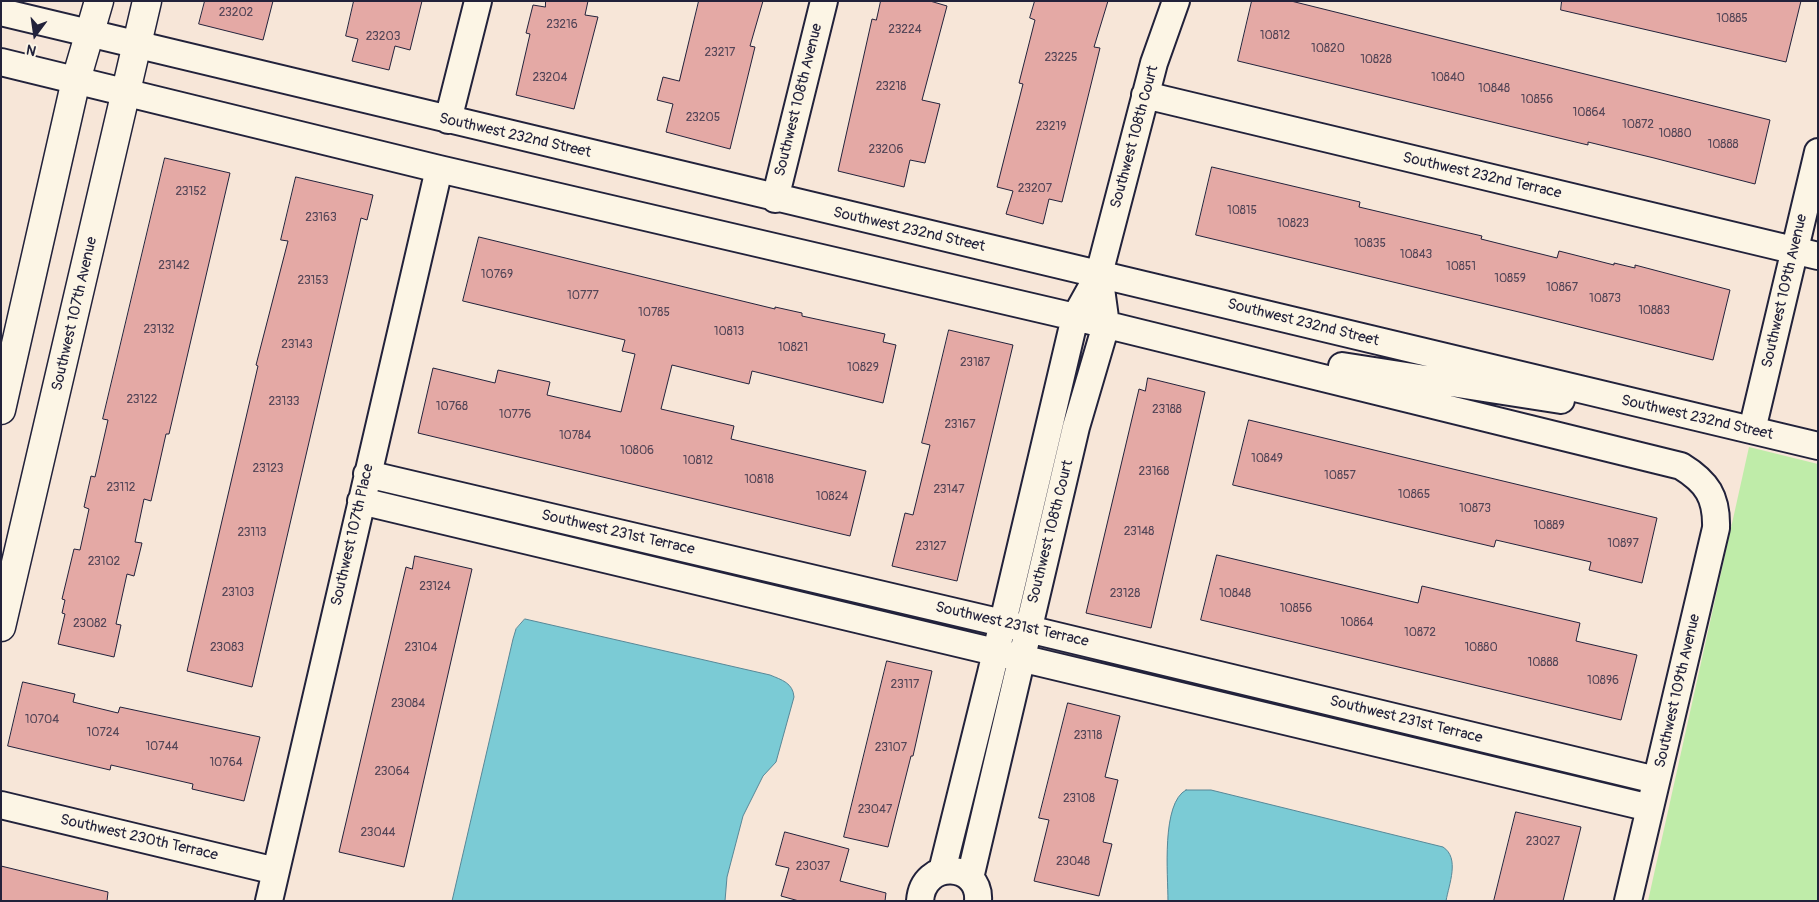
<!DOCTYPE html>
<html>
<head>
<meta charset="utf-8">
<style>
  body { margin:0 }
  #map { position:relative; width:1819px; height:902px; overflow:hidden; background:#f7e6d8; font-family:Pangolin,sans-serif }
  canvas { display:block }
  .frame { position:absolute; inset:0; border:2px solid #22223b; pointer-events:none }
  .north { position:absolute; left:10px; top:10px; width:50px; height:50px; -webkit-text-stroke:4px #fcf5e5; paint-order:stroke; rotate:194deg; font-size:14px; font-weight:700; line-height:20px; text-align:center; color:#22223b }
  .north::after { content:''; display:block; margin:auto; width:18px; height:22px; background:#22223b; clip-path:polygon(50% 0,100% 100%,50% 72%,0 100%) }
</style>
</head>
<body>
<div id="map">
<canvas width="1819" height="902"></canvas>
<div class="frame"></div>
<div class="north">N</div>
</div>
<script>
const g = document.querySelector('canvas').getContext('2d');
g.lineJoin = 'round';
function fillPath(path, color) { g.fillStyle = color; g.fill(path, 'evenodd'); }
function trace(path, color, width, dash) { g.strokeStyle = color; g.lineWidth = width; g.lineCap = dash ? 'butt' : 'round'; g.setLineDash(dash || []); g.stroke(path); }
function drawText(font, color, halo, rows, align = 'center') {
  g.font = font + ' Pangolin,sans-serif'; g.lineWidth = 4.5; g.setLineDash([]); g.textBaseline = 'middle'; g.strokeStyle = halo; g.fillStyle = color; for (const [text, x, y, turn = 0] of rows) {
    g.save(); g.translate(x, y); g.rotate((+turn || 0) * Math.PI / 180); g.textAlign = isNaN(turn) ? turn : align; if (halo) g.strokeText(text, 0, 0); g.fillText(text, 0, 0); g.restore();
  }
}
fillPath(new Path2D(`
  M1749,447L1818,464V901H1648Z`), '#bfeca9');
const water = new Path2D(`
  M525,619L770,675C782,680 793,683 794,697L776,762L763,776L743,816L727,877L725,901H452L513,639L516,629Z
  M1186,790H1211L1443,847C1460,858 1449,884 1446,901H1168C1168,875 1161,803 1186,790Z`);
fillPath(water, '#7bcbd5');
trace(water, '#578797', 1);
const building = new Path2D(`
  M205,1H273L263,40L199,24Z
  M354,1H422L410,50L395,46L389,70L352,61L358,39L346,36Z
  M546,1H588L585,15L598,17L574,109L516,95L530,34L526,33L533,5L545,7Z
  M699,1H763L750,46L755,47L730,149L666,132L673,104L657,100L663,77L679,81Z
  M881,1H930L947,6L922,100L940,104L925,163L910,160L904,187L838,171L872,19L876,20Z
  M1035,1H1108L1094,47L1100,48L1062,202L1049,199L1043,224L1006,214L1013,191L997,187L1023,84L1019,83L1035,20L1030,18Z
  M1252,1H1291L1770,120L1755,184L1654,158L1588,142V145L1238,61Z
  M1562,1H1801L1786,62L1561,10Z
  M165,158L230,173L169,434H166L151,501L144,499L135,542L142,543L134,576L127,574L116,624L121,625L114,657L58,644L65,614L62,613L65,600L62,599L74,549L80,550L89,509L84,507L91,476L95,477L108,420L103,419Z
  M1212,167L1360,202L1359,207L1482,236L1481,239L1557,258L1559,251L1614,265V263L1635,268V265L1730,290L1713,360L1523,313L1196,235Z
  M296,177L373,195L367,220L361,218L350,266L252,687L187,671L258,366L256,365L288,241L281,240Z
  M479,237L775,309V307L802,313V316L885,334L883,342L896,345L883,403L752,371L749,384L672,365L661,409L734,426L731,439L866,471L850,536L418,433L433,368L495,383L498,370L550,382L547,395L621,412L635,354L622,351L625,340L463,301Z
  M949,330L1013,345L957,581L892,566L905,513L913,515L930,445L922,443Z
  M1148,378L1205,392L1151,628L1086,613L1139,389L1145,391Z
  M1249,420L1657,518L1642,583L1589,570L1591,562L1496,540L1494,547L1233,485Z
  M1217,555L1418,603L1422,586L1580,623L1576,641L1637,655L1621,720L1201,620Z
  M415,556L472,569L404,867L339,852L406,567L412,569Z
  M887,661L932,671L913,756H911L888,847L844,837Z
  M23,682L75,694L73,702L118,713L120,707L260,737L244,801L192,789L193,784L111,765L110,770L8,746Z
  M1068,703L1120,716L1105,777L1118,780L1103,842L1112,844L1099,896L1034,881L1049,820L1039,818Z
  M1516,812L1581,827L1563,901H1494Z
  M785,832L849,849L840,881L886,893L885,901H799L781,896L789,868L776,865Z
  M1,866L108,892L107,901H1Z`);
fillPath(building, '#e4a9a5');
trace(building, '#22223b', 1);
const street = new Path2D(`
  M1,12L1818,446
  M1,62L439,169L1075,317L1681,466C1707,482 1717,497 1716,528L1628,901
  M1145,95L1818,256
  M448,120L478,1
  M775,199L824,1
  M1342,366L1561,400
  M1752,430L1818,152
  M367,474L1028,629L1656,780
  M361,501L1650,808
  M1,805L276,871
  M942,871L991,673L1075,317L1099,274L1154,63L1176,1
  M970,878L1076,427L1106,325L1099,274
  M269,901L439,169
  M920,901C923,858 981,863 978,901`);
const secondary = new Path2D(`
  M1,410L76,80L99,1
  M1,627L147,1`);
trace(street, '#22223b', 30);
trace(secondary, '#22223b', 31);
trace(street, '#fcf5e5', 26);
trace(secondary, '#fcf5e5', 28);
drawText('12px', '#524456', null, [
  ["23202",236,13],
  ["10885",1732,19],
  ["23216",562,25],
  ["23224",905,30],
  ["10812",1275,36],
  ["23203",383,37],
  ["10820",1328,49],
  ["23217",720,53],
  ["23225",1061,58],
  ["10828",1376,60],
  ["23204",550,78],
  ["10840",1448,78],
  ["23218",891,87],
  ["10848",1494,89],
  ["10856",1537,100],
  ["10864",1589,113],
  ["23205",703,118],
  ["10872",1638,125],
  ["23219",1051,127],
  ["10880",1675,134],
  ["10888",1723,145],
  ["23206",886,150],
  ["23207",1035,189],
  ["23152",191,192],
  ["10815",1242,211],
  ["23163",321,218],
  ["10823",1293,224],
  ["10835",1370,244],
  ["10843",1416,255],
  ["23142",174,266],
  ["10851",1461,267],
  ["10769",497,275],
  ["10859",1510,279],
  ["23153",313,281],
  ["10867",1562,288],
  ["10777",583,296],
  ["10873",1605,299],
  ["10883",1654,311],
  ["10785",654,313],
  ["23132",159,330],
  ["10813",729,332],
  ["23143",297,345],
  ["10821",793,348],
  ["23187",975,363],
  ["10829",863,368],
  ["23122",142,400],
  ["23133",284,402],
  ["10768",452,407],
  ["23188",1167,410],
  ["10776",515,415],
  ["23167",960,425],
  ["10784",575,436],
  ["10806",637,451],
  ["10849",1267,459],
  ["10812",698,461],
  ["23123",268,469],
  ["23168",1154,472],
  ["10857",1340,476],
  ["10818",759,480],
  ["23112",121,488],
  ["23147",949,490],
  ["10865",1414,495],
  ["10824",832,497],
  ["10873",1475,509],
  ["10889",1549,526],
  ["23148",1139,532],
  ["23113",252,533],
  ["10897",1623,544],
  ["23127",931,547],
  ["23102",104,562],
  ["23124",435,587],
  ["23103",238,593],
  ["23128",1125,594],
  ["10848",1235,594],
  ["10856",1296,609],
  ["10864",1357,623],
  ["23082",90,624],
  ["10872",1420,633],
  ["23083",227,648],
  ["23104",421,648],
  ["10880",1481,648],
  ["10888",1543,663],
  ["10896",1603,681],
  ["23117",905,685],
  ["23084",408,704],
  ["10704",42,720],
  ["10724",103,733],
  ["23118",1088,736],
  ["10744",162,747],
  ["23107",891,748],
  ["10764",226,763],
  ["23064",392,772],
  ["23108",1079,799],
  ["23047",875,810],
  ["23044",378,833],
  ["23027",1543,842],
  ["23048",1073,862],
  ["23037",813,867]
]);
drawText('15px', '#22223b', '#fcf5e5', [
  ["Southwest 108th Avenue",799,100,-76],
  ["Southwest 232nd Street",515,136,13],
  ["Southwest 108th Court",1135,137,-75],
  ["Southwest 232nd Terrace",1482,176,13],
  ["Southwest 232nd Street",909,230,13],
  ["Southwest 109th Avenue",1785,291,-77],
  ["Southwest 107th Avenue",75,314,-77],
  ["Southwest 232nd Street",1303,323,14],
  ["Southwest 232nd Street",1697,418,13],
  ["Southwest 108th Court",1051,532,-76],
  ["Southwest 231st Terrace",618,533,13],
  ["Southwest 107th Place",353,535,-77],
  ["Southwest 231st Terrace",1012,625,13],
  ["Southwest 109th Avenue",1678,691,-77],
  ["Southwest 231st Terrace",1406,720,14],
  ["Southwest 230th Terrace",139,838,13]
]);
</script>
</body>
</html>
